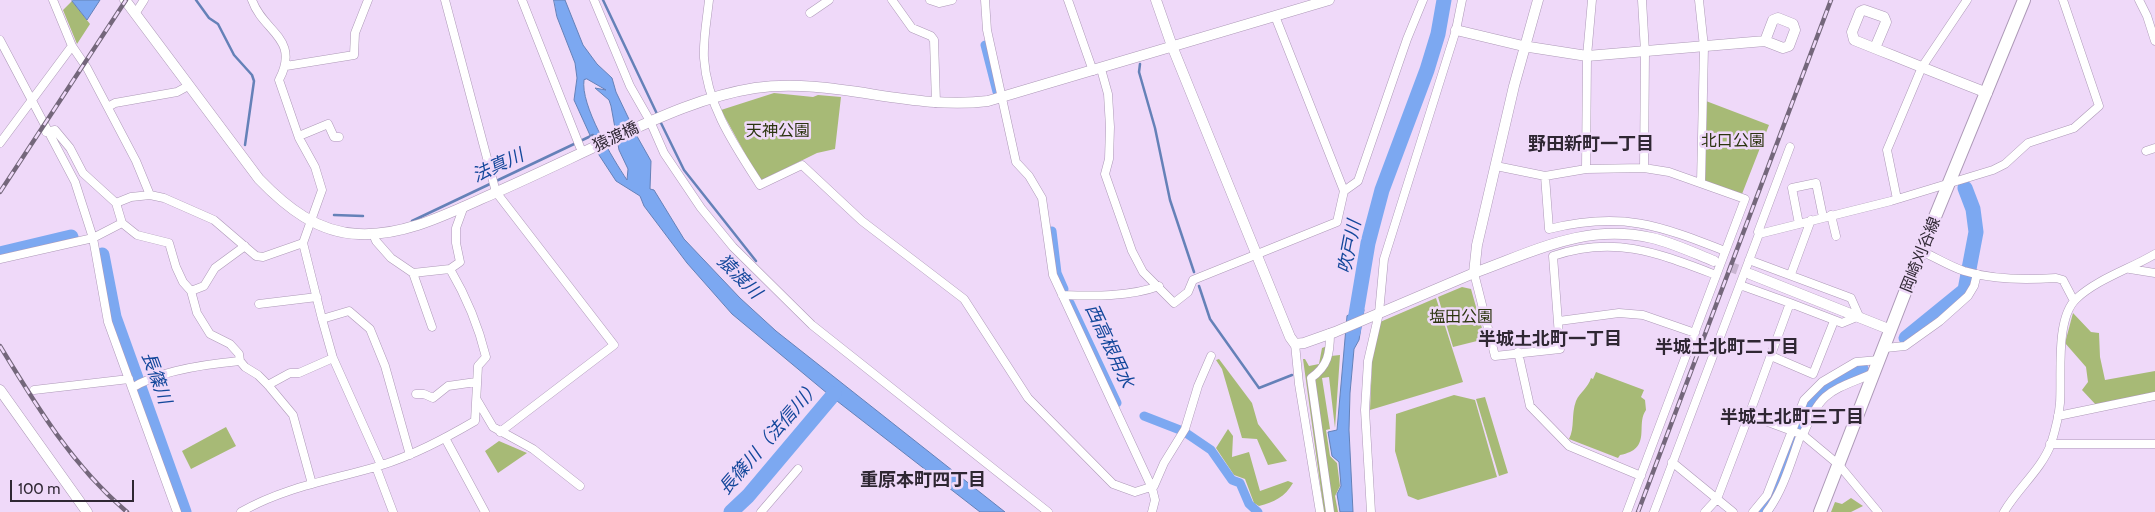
<!DOCTYPE html>
<html>
<head>
<meta charset="utf-8">
<style>
  body { margin:0 }
  #map { position:relative; width:2155px; height:512px; overflow:hidden; background:#efd9f9; font-family:Cabin,sans-serif }
  canvas { display:block }
  .scale { position:absolute; left:10px; top:480px; width:124px; height:22px; box-sizing:border-box; border:2px solid #2f2733; border-top:0; padding-left:6px; font-size:15px; line-height:18px; white-space:nowrap; color:#2f2733; -webkit-text-stroke:4px #efd9f9; paint-order:stroke }
</style>
</head>
<body>
<div id="map">
<canvas width="2155" height="512"></canvas>
<div class="scale">100 m</div>
</div>
<script>
const g = document.querySelector('canvas').getContext('2d');
g.lineJoin = 'round';
function fillPath(path, color) { g.fillStyle = color; g.fill(path, 'evenodd'); }
function trace(path, color, width, dash) { g.strokeStyle = color; g.lineWidth = width; g.lineCap = dash ? 'butt' : 'round'; g.setLineDash(dash || []); g.stroke(path); }
function drawText(font, color, halo, rows, align = 'center') {
  g.font = font + ' Cabin,"Noto Sans JP",sans-serif'; g.lineWidth = 5; g.setLineDash([]); g.textBaseline = 'middle'; g.strokeStyle = halo; g.fillStyle = color; for (const [text, x, y, turn = 0] of rows) {
    g.save(); g.translate(x, y); g.rotate((+turn || 0) * Math.PI / 180); g.textAlign = isNaN(turn) ? turn : align; if (halo) g.strokeText(text, 0, 0); g.fillText(text, 0, 0); g.restore();
  }
}
fillPath(new Path2D(`
  M72,1L90,24L77,44L63,10Z
  M774,93L813,97L818,95L841,97L835,149L817,153L760,181L721,110Z
  M1706,101L1769,125L1742,194L1705,181Z
  M1462,287L1471,289L1485,339L1453,347L1438,297Z
  M1436,298L1463,382L1370,410L1372,362L1380,322Z
  M2073,313L2091,332L2099,333L2100,357L2105,380L2155,371V394L2097,406L2082,390L2088,382L2086,367L2065,343Z
  M1333,344L1331,356L1340,355L1335,428L1329,377L1322,378L1330,429L1326,430L1330,456L1337,463L1340,486L1335,496L1338,512H1324L1303,359H1305L1309,366L1319,364L1322,348Z
  M1219,359L1252,403L1258,424L1287,461L1268,465L1257,439L1242,438L1222,369L1216,360Z
  M1596,372L1644,390L1641,397L1645,400L1646,410C1635,425 1653,449 1620,455L1618,458L1569,439C1575,428 1571,414 1576,401C1580,392 1588,388 1591,378L1593,379Z
  M1454,395L1475,400L1497,477L1418,500L1408,496L1395,451L1396,414Z
  M1485,397L1508,473L1499,476L1476,399Z
  M226,427L236,446L191,469L182,451Z
  M1228,429L1233,436L1232,457L1249,452L1260,491L1288,481L1293,483C1285,497 1274,502 1259,506L1254,503L1245,479L1234,475L1216,448Z
  M499,441L527,453L498,473L485,451Z
  M1851,498L1863,506L1851,512H1831L1835,502L1842,504Z`), '#a7ba76');
const water = new Path2D(`
  M73,0H100L87,20L72,1Z
  M554,0H565L583,45L597,64L612,78L616,92L638,138L651,161L650,189L654,190L684,239L740,298L776,331L1005,512H980L837,401L824,411L818,406L828,394L732,314L687,263L644,206L640,196L616,181L599,155L574,100L577,78L575,63L557,17ZM587,79L606,90L595,88L609,100L611,106L619,150L628,169L627,180C613,159 580,105 584,80Z
  M1364,310L1359,340L1354,349L1350,393L1349,430L1353,512H1340L1337,494L1341,486L1339,462L1332,456L1328,432L1337,430L1347,316Z`);
fillPath(water, '#7ca8f1');
trace(water, '#6581b8', 1);
trace(new Path2D(`
  M196,0L209,18L218,24L234,55L252,75L254,81L245,145
  M603,0L658,116
  M1140,64L1139,72L1155,128L1170,200L1194,272
  M660,121L684,170L756,261
  M334,215L363,216
  M412,221L593,135
  M1199,286L1210,319L1259,388L1292,375`), '#6581b8', 2.5);
trace(new Path2D(`
  M985,45L997,92
  M1052,231L1057,273L1064,289
  M1070,303L1117,403
  M1144,416L1180,430
  M1186,433L1211,450L1232,480L1240,483L1249,504L1258,512`), '#7ca8f1', 9);
trace(new Path2D(`
  M0,254L71,237
  M102,255L114,317L184,512
  M1353,332L1368,243L1382,190L1427,70L1438,34L1444,0
  M1906,338L1965,290L1976,232L1973,209L1965,188
  M731,512L748,496L834,394
  M1763,512C1788,479 1789,421 1818,394C1831,383 1847,376 1861,369`), '#7ca8f1', 15);
trace(new Path2D(`
  M1714,261L1750,274`), '#c9b5d1', 10, [10, 5]);
const minor = new Path2D(`
  M53,0L72,46L87,68L136,161L150,195
  M252,0C263,32 301,38 279,80L299,138L315,167L322,190L303,243L322,319L333,358L381,465
  M445,0L496,192L614,345L500,432
  M522,0L580,147
  M594,0L630,86L650,121L664,153L701,208L733,247L812,325L1048,512
  M709,0C707,19 703,39 704,58C707,106 735,146 760,185L802,165L862,221L964,299L1028,398L1113,484L1135,492L1154,486L1164,463L1185,429L1198,386L1211,356
  M892,0L912,28L931,36L934,40L936,103
  M930,0L939,3L952,0
  M985,0L987,30L1016,162L1029,176L1042,198L1053,275L1152,488L1155,500L1152,512
  M1068,0L1093,71
  M1642,0L1645,52L1644,168
  M1699,0L1704,47L1701,183
  M2139,0L2147,16L2155,41
  M810,13L829,0
  M135,14L144,0
  M1275,16L1344,191
  M0,40L75,182L93,238L108,322L177,512
  M286,66L354,55L355,33L368,0
  M1101,69L1108,94L1110,127L1109,159L1105,174L1132,251L1143,272L1174,303L1188,292L1193,280L1337,222L1344,191L1358,181L1407,39L1423,0
  M108,107L115,103L177,92L188,86
  M46,132L55,130L70,148L83,173L116,203L122,223L137,235L169,243L176,267L183,282L191,291L197,313L210,334L230,344L239,354L240,361L245,367L258,375L268,385L293,415L312,484
  M299,136L328,124L334,137H339
  M0,143L72,46
  M2146,151L2155,148
  M1496,166L1545,176L1586,169L1644,168L1669,172L1745,199L1627,512
  M1586,169L1587,56L1592,0
  M1545,176L1549,229C1622,211 1658,225 1725,251
  M1897,199L1887,150L1922,67L1967,0
  M116,203L131,197L150,195L164,198L214,220L256,256L263,257L303,243
  M1831,215L1836,236
  M1799,224L1792,188L1816,183L1823,217
  M373,234L376,241L391,258L413,273L450,269L460,262L456,243V228L464,206
  M1759,234L1758,232L1790,147
  M1921,251C1935,257 1949,266 1964,271C1994,280 2025,280 2056,278L2063,280L2074,301
  M0,259L93,238L122,223
  M1749,260L1851,298L1859,316L1842,323L1790,303L1749,415
  M2130,269L2155,273
  M413,273L432,327
  M1474,273L1495,356L1560,349L1553,256C1615,235 1658,253 1716,275
  M1791,274L1811,220
  M1740,285L1790,303
  M191,291L204,286L215,268L245,246
  M1062,295C1094,296 1129,297 1159,286
  M259,304L317,297
  M322,319L349,311L370,329L385,366L410,455
  M1559,321L1619,313L1643,315L1695,333
  M1295,344L1299,384L1320,512
  M1885,348L1905,346L1940,321L1968,296L1974,286L1977,274
  M1518,352L1530,406L1569,446L1641,476
  M1771,356L1813,374L1834,321
  M268,385L290,373H299L333,358
  M132,388C160,370 207,364 240,361
  M34,390L129,379
  M416,394H424L433,398L448,386L476,382
  M477,400L493,427L533,449L580,486
  M2058,416L2155,396
  M1803,435C1821,389 1832,391 1874,373
  M445,438L485,512
  M2050,444H2155
  M1672,462L1733,512
  M376,467L393,512
  M241,512C284,487 332,480 379,466C414,455 444,439 475,421L478,366L486,357C478,324 467,298 450,269
  M761,512L798,469
  M1330,512L1311,378C1328,366 1330,354 1330,333
  M1371,512L1365,410L1368,361L1379,313L1384,259L1456,30L1462,0
  M1654,512L1759,234L1891,201L1993,170L2005,164L2028,143L2074,128L2099,106L2063,0
  M1705,512L1717,499L1749,415L1803,435L1839,465L1878,512
  M1753,512L1767,495L1804,400L1822,382L1856,362L1879,360
  M1767,512C1784,489 1791,461 1801,434
  M2004,512C2018,488 2041,470 2051,444C2055,431 2059,416 2060,403C2062,376 2055,319 2076,299C2097,279 2130,269 2155,254`);
const tertiary = new Path2D(`
  M125,0L259,179C286,207 318,233 359,234C402,236 443,216 481,199C523,181 564,161 605,142C653,120 703,96 755,88C833,77 910,111 988,101L1329,0
  M1156,0L1172,46L1290,337L1295,344L1304,343L1335,332L1474,273L1477,245L1514,86L1538,0
  M1456,30L1523,46L1587,56L1765,41L1783,48L1789,46L1795,30L1793,24L1778,18L1773,20L1765,41
  M1875,48L1886,22L1884,17L1864,10L1860,12L1852,32L1854,40C1899,58 1943,76 1987,93
  M1474,273C1535,251 1585,223 1652,238C1673,243 1694,253 1714,261
  M1750,274L1891,330
  M0,390L87,512`);
const primary = new Path2D(`
  M1820,512L1921,251L2024,0`);
trace(minor, '#ad99b7', 9);
trace(tertiary, '#ad99b7', 11);
trace(primary, '#ad99b7', 14);
trace(minor, '#fff', 8);
trace(tertiary, '#fff', 10);
trace(primary, '#fff', 12);
const rail = new Path2D(`
  M0,192L126,0
  M0,346C37,407 72,465 127,512
  M1638,512L1831,0`);
trace(rail, '#74677b', 4.5);
trace(rail, '#efd9f9', 2.5, [8]);
drawText('16px', '#2c3510', '#efd9f9', [
  ["天神公園",778,131],
  ["北口公園",1733,141],
  ["塩田公園",1461,317]
]);
drawText('16px', '#2f2733', '#efd9f9', [
  ["猿渡橋",616,137,-25],
  ["岡崎刈谷線",1921,255,-68]
]);
drawText('bold 18px', '#2f2733', '#efd9f9', [
  ["野田新町一丁目",1591,145],
  ["半城土北町一丁目",1550,340],
  ["半城土北町二丁目",1727,348],
  ["半城土北町三丁目",1792,418],
  ["重原本町四丁目",923,481]
]);
drawText('italic 18px', '#13479b', '#efd9f9', [
  ["法真川",498,166,-25],
  ["吹戸川",1350,247,-79],
  ["猿渡川",739,277,45],
  ["西高根用水",1109,346,65],
  ["長篠川",156,378,70],
  ["長篠川（法信川）",770,438,-49]
]);
</script>
</body>
</html>
